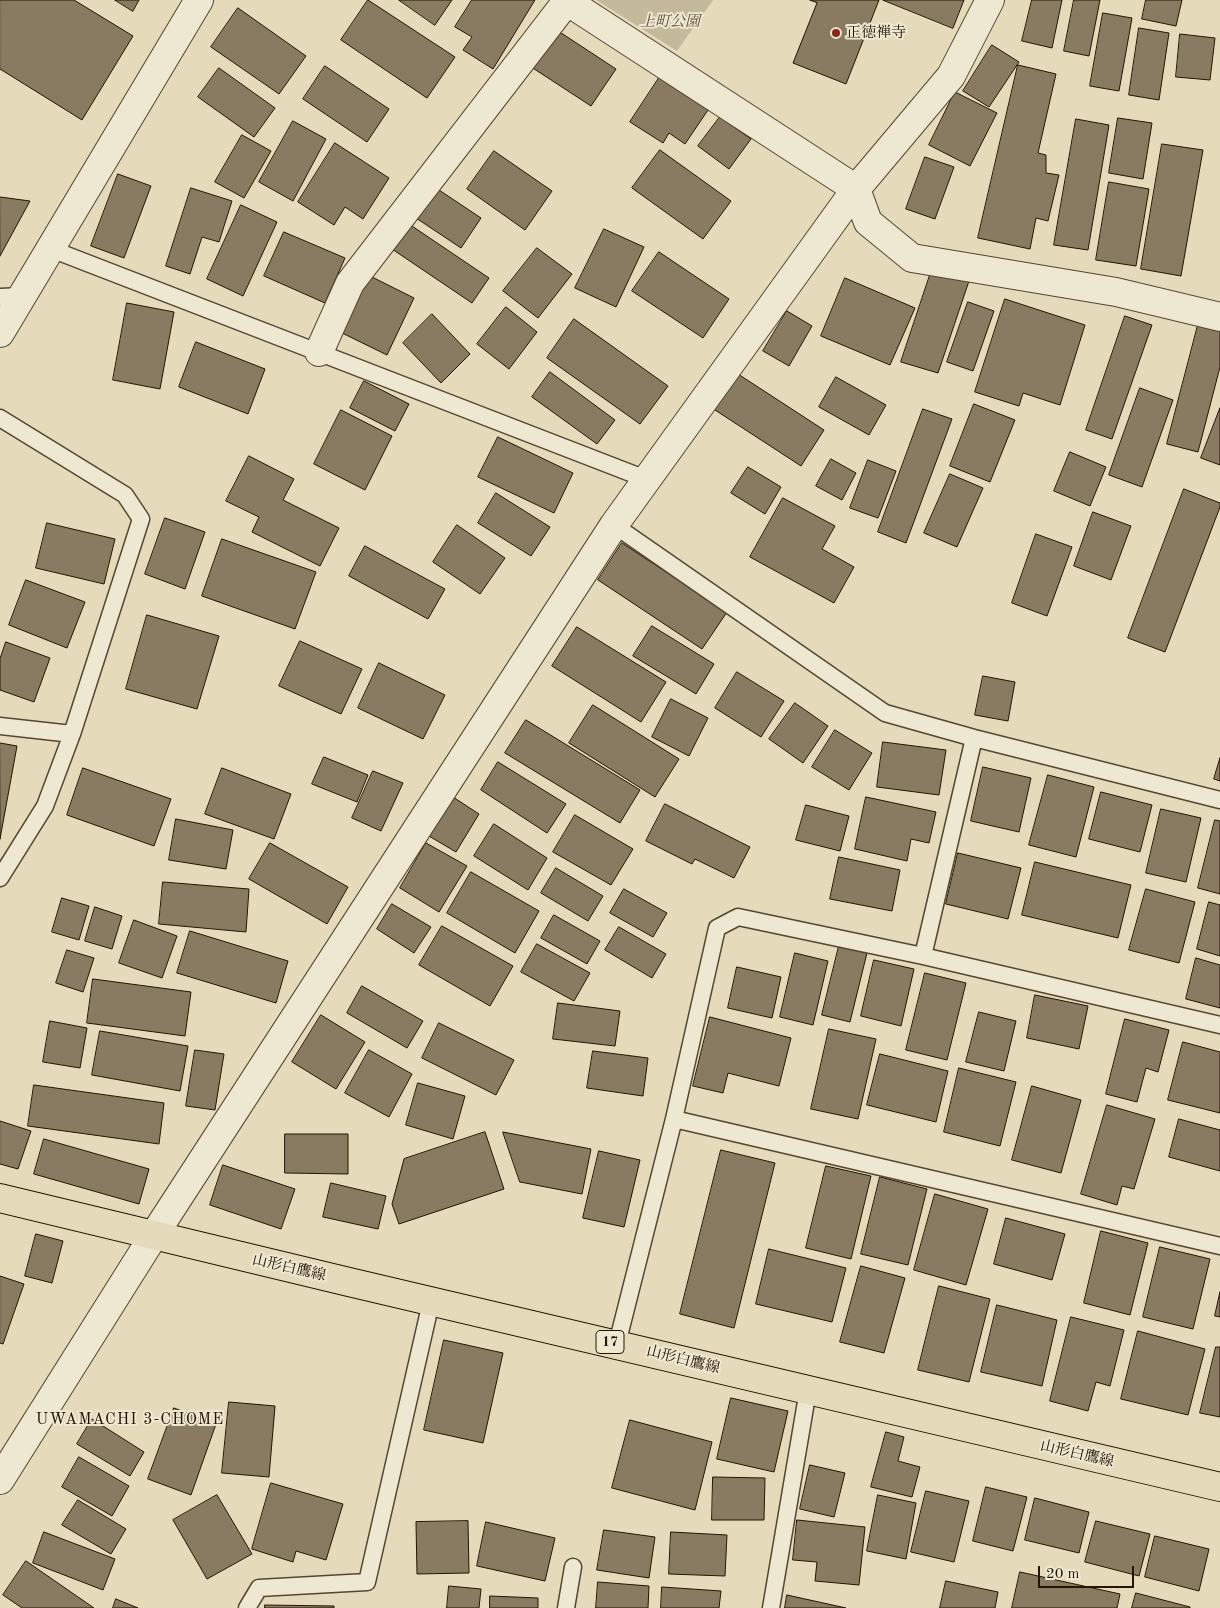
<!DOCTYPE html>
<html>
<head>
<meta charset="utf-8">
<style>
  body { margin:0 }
  #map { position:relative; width:1220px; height:1608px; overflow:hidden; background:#e5dbba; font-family:"Old Standard TT",serif }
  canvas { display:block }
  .scale { position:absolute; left:1038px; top:1566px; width:96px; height:22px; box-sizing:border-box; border:2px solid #251401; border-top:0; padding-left:6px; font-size:15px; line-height:18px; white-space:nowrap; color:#251401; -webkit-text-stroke:4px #eee8d2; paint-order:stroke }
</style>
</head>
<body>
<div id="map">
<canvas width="1220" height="1608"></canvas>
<div class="scale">20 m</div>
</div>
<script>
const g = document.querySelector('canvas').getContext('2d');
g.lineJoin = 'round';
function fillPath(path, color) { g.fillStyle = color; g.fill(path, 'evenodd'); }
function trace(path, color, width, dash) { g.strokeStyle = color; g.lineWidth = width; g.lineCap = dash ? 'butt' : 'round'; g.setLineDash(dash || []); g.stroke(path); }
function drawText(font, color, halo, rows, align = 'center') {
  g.font = font + ' "Old Standard TT","Noto Serif JP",serif'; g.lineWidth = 4; g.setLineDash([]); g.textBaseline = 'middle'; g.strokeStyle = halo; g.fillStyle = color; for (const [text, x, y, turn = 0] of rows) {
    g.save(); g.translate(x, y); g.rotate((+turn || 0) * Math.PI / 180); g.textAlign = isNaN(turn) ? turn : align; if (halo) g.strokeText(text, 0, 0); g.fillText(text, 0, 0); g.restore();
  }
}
fillPath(new Path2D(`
  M596,0H713L677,51Z`), '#c4b99b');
const building = new Path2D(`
  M0,0H74L133,36L82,120L0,69Z
  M115,0H139L133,11Z
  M368,0L455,57L427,98L341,40Z
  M399,0H452L435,25Z
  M472,0H535L493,69L463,50L472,37L455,27Z
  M810,0H879L846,84L793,63L817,3Z
  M883,0H964L953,28Z
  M1032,0H1062L1052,48L1022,41Z
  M1074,0H1100L1089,56L1064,51Z
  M1146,0H1182L1176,26L1142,19Z
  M238,8L306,56L279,94L211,47Z
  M1103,13L1132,18L1119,91L1090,86Z
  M543,21L616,69L591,106L519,59Z
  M1139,28L1169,33L1159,100L1129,95Z
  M1180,34L1215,38L1210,80L1176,77Z
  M992,45L1019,62L989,107L963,91Z
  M1018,65L1056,74L1038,153L1046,155V173L1059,175L1048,221L1036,218L1030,249L978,238Z
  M325,66L389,109L367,142L303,99Z
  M219,68L275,108L254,137L198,97Z
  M659,78L708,110L685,144L669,133L663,143L630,122Z
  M955,92L997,113L970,166L929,145Z
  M720,117L751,139L729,169L698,146Z
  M1118,118L1152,123L1143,179L1109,173Z
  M1076,119L1109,125L1088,250L1054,245Z
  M293,121L326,139L293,201L259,182Z
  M242,135L271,151L244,198L215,182Z
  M335,143L389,178L363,219L345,207L334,225L298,202Z
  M1162,144L1203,150L1181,276L1141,269Z
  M660,150L731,201L703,239L632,188Z
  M494,151L552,191L525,230L467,189Z
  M925,157L954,167L935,219L906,209Z
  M118,174L151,186L124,258L91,246Z
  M427,182L481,218L461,248L407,212Z
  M1109,182L1149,189L1136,266L1096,260Z
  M191,188L232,201L219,242L202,237L190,274L166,266Z
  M0,197L30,201L0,256Z
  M241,205L277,222L243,296L207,279Z
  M403,220L489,278L472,303L386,245Z
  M604,229L644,247L616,307L575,288Z
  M284,232L345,258L325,303L264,276Z
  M537,248L572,274L538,318L503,291Z
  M659,252L729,299L703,338L632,291Z
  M934,263L971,275L938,373L901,362Z
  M368,275L414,298L387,355L340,332Z
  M845,278L915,308L890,365L821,336Z
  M1005,299L1085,325L1060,405L1023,393L1019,406L975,392Z
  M968,302L994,311L973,371L947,362Z
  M127,303L174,312L160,389L113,380Z
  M506,307L537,332L509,369L477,344Z
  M787,311L812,326L789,366L763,351Z
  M432,314L470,354L441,383L403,343Z
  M1125,316L1152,325L1112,439L1086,430Z
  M574,319L668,386L640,424L547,358Z
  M1198,325L1220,331V367L1198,452L1167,444Z
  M196,342L265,369L248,414L179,387Z
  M550,372L615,420L597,444L532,397Z
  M738,374L824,430L801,466L715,410Z
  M836,377L886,405L869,435L819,407Z
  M364,381L409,404L395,431L350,408Z
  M1140,388L1173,400L1142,487L1109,475Z
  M974,404L1015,420L990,482L950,466Z
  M1220,408V465L1201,458Z
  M923,409L952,419L906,543L878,532Z
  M341,410L392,436L365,490L314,464Z
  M498,437L573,473L554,513L478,477Z
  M1070,452L1106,467L1090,506L1054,491Z
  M249,456L294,479L283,500L339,528L320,566L252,532L259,517L226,501Z
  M831,459L856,473L842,500L816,486Z
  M868,460L896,471L878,518L850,508Z
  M748,467L781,487L765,514L731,493Z
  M950,474L983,488L957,547L924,533Z
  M1184,489L1220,503V507L1165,652L1128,638Z
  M496,493L550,527L531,556L478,523Z
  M783,498L835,526L822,549L854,567L834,603L750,557Z
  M1093,512L1131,526L1111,580L1074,566Z
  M165,518L205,532L185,589L145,574Z
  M47,523L115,539L104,584L36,568Z
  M457,525L505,558L480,594L433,562Z
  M1036,534L1072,547L1047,616L1012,603Z
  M222,539L316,572L295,629L202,596Z
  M622,543L727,612L702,649L598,580Z
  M365,546L445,589L428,619L349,576Z
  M26,580L85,602L67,648L9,625Z
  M147,615L219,636L197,709L126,689Z
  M652,626L714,664L696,694L633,656Z
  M577,627L666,682L641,722L552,666Z
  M300,641L362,669L341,714L279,686Z
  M6,642L50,658L34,702L0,690V659Z
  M379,663L445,695L423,739L358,708Z
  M737,672L784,701L761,737L715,708Z
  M983,676L1015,682L1008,721L975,715Z
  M671,699L708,718L689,756L652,737Z
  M795,703L828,726L803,763L769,739Z
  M593,705L679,759L655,797L569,743Z
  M526,720L640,790L620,823L505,753Z
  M835,730L872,753L849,790L812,767Z
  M883,742L946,750L939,795L877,787Z
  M0,743L17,746L0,839Z
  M324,757L368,775L357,802L312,784Z
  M1220,758V781L1214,779Z
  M498,762L566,804L547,833L481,790Z
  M983,767L1031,778L1019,832L971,821Z
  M83,768L171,799L154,846L67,815Z
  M222,768L291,794L274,839L205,814Z
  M373,771L403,783L381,831L352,818Z
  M1048,775L1094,787L1076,857L1029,845Z
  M1101,792L1152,805L1140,852L1089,839Z
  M453,797L479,814L456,852L429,836Z
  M866,797L936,812L929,843L911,839L907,861L855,849Z
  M665,804L750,847L734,878L695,859L692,864L646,841Z
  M806,805L849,816L840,851L796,840Z
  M1161,809L1201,818L1186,882L1146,873Z
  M575,815L633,849L611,885L553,852Z
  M176,819L233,830L226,869L169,860Z
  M1215,820L1220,821V894L1198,888Z
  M494,824L547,858L528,890L474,856Z
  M270,843L348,887L327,924L249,879Z
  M426,843L467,866L439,912L400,888Z
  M958,853L1021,868L1008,919L946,904Z
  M839,857L900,870L892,911L830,899Z
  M1035,862L1131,885L1118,938L1022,915Z
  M556,868L603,896L588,921L541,893Z
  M471,872L539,911L515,953L447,913Z
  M163,882L249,889L246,932L159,924Z
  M624,889L667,913L653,937L610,913Z
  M1146,889L1195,902L1179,963L1129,950Z
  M62,898L89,906L79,940L52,932Z
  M1209,902L1220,905V956L1197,949Z
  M392,904L431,927L414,953L377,929Z
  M95,907L122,916L112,949L85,941Z
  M554,915L600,941L587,964L541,938Z
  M134,920L177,936L162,978L119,963Z
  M442,926L513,966L490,1006L419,965Z
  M619,927L666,954L652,978L605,950Z
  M190,931L288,961L276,1003L177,973Z
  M537,944L590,973L574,1001L521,972Z
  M839,946L867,953L850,1022L822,1015Z
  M67,950L94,958L83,992L56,983Z
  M795,953L828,961L813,1025L780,1017Z
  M1196,958L1220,965V1008L1186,999Z
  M874,960L914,969L901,1026L861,1016Z
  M737,967L781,977L772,1018L728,1008Z
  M925,973L966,983L947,1060L906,1050Z
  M93,979L191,992L185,1036L87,1023Z
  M362,986L423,1021L407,1048L347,1013Z
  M1035,995L1088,1006L1079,1049L1027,1038Z
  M558,1003L620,1011L615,1046L553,1039Z
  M979,1012L1016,1021L1004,1071L966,1062Z
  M321,1015L365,1042L336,1089L292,1062Z
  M710,1017L791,1038L779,1086L728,1073L723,1093L693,1086Z
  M1125,1019L1169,1030L1158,1072L1146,1068L1137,1102L1106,1094Z
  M50,1021L87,1028L80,1068L43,1062Z
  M439,1023L514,1060L496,1095L422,1058Z
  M829,1029L876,1039L858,1119L811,1109Z
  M100,1031L188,1046L180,1091L92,1075Z
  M1183,1042L1220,1052V1113L1168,1100Z
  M195,1050L224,1054L215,1110L186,1106Z
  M369,1050L412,1074L389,1117L345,1093Z
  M593,1051L648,1058L643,1096L587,1088Z
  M880,1054L948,1071L936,1122L867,1105Z
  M959,1068L1016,1082L1000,1146L944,1132Z
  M418,1083L465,1096L453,1139L406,1125Z
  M34,1085L164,1103L159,1144L28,1126Z
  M1032,1086L1081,1100L1061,1173L1012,1160Z
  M1107,1105L1155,1119L1134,1189L1122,1186L1117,1205L1081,1194Z
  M1179,1119L1220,1130V1171L1169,1157Z
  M0,1121L31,1131L18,1169L0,1164Z
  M485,1132L504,1189L399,1224L392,1204L404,1159Z
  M503,1132L591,1149L582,1194L520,1182Z
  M285,1134H348V1174L285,1173Z
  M44,1139L149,1169L139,1204L34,1174Z
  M721,1150L775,1163L734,1328L680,1314Z
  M599,1151L640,1160L624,1227L583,1218Z
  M223,1165L295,1189L281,1229L210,1205Z
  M826,1166L871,1176L851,1259L806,1248Z
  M880,1177L927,1189L908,1265L861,1254Z
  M331,1183L386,1196L378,1229L323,1217Z
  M935,1194L988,1209L966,1285L914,1270Z
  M1006,1218L1065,1234L1052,1280L994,1264Z
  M1101,1231L1148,1243L1130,1315L1084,1303Z
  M36,1234L63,1241L52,1283L25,1276Z
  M1160,1247L1210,1259L1193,1329L1143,1317Z
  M769,1249L846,1268L832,1322L756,1304Z
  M861,1266L905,1278L884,1353L840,1342Z
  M0,1276L24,1284L3,1344L0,1343Z
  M939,1286L990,1299L969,1382L918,1370Z
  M1220,1292V1317L1215,1316Z
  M997,1305L1057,1320L1042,1386L981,1372Z
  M1071,1317L1124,1330L1110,1386L1096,1382L1088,1411L1050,1401Z
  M1138,1331L1205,1349L1188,1415L1121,1399Z
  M444,1340L503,1353L483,1443L424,1430Z
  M1216,1347H1220V1417L1200,1413Z
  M731,1398L788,1411L774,1472L717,1459Z
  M229,1402L275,1406L269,1477L222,1473Z
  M174,1408L216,1424L191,1495L148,1479Z
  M92,1419L144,1452L130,1476L77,1444Z
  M630,1420L712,1442L695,1510L612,1488Z
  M886,1432L904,1437L898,1461L920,1467L912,1497L871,1487Z
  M79,1457L129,1486L112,1516L62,1487Z
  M810,1465L845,1473L834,1517L800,1509Z
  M713,1477L765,1478L764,1520H712Z
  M271,1483L343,1504L326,1560L296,1551L293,1562L252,1549Z
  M986,1487L1027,1497L1013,1551L973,1541Z
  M926,1491L969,1501L954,1562L911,1552Z
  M217,1495L252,1554L207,1579L173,1520Z
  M878,1495L916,1503L906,1559L867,1551Z
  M1035,1498L1089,1512L1079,1553L1025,1540Z
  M78,1500L126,1529L111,1554L62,1525Z
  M797,1520L865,1527L859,1585L815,1581L817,1562L793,1560Z
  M468,1521L469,1573L417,1574L416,1522Z
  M1096,1521L1150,1534L1139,1576L1085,1562Z
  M486,1522L555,1538L545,1581L477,1566Z
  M604,1530L655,1537L649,1578L597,1570Z
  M44,1532L115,1559L103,1590L33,1563Z
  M671,1532L727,1535L725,1576L669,1574Z
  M1155,1536L1209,1549L1199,1591L1145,1577Z
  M26,1561L94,1608H22L3,1595Z
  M1020,1572L1120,1594L1117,1608H1012Z
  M946,1581L998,1592L995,1608H940Z
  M598,1582L649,1586L648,1608H596Z
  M449,1586L481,1589L479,1608H447Z
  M662,1587L721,1591L719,1608H661Z
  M1136,1593L1190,1607V1608H1132Z
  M787,1595L846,1608H785Z
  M490,1596L538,1598V1608H490Z
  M116,1599L138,1608H113Z
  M265,1605L334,1606V1608H265Z`);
fillPath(building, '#897b61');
trace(building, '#251401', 1);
const service = new Path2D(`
  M51,249L646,479
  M0,297L22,296
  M0,418L125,495L141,519L72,734L45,806L0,878
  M614,525L885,713L974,738L1220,800
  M0,726L72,734
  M923,956L974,738
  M674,1119L1220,1246
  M617,1344L674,1119L717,928L738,917L923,956L1220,1025
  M247,1608L259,1588L367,1582L431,1302
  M566,1608L573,1567
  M771,1608L808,1390`);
const minor = new Path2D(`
  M565,0L856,189L868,222L912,258L1116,292L1220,317
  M319,352L350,283L567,1
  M154,1235L614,525L856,189L951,76L990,0`);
const tertiary = new Path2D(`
  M0,333L199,0
  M0,1480L154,1235`);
const primary = new Path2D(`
  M0,1198C406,1297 813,1391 1220,1487`);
trace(service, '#55462f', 19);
trace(minor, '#55462f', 30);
trace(tertiary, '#55462f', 30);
trace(primary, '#251401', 30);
trace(service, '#eee8d2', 16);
trace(minor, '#eee8d2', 28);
trace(tertiary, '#eee8d2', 28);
trace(primary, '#e5dbba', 28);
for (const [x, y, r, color] of [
  [836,33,5,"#8f2418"]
]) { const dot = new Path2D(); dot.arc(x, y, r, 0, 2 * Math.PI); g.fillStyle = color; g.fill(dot); trace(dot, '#eee8d2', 2); }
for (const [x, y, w] of [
  [610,1342,28]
]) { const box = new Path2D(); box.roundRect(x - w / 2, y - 11.5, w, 23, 4); g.fillStyle = '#eee8d2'; g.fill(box); trace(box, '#251401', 1); }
drawText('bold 14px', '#251401', null, [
  ["17",610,1342]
]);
drawText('italic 15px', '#5d4e37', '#eee8d2', [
  ["上町公園",670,22]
]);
drawText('15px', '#251401', '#eee8d2', [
  ["正徳禅寺",846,33]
], 'left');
drawText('15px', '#251401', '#eee8d2', [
  ["山形白鷹線",289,1268,13],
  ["山形白鷹線",683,1360,14],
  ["山形白鷹線",1077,1454,13]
]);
g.letterSpacing = '1px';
drawText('16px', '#251401', '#eee8d2', [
  ["UWAMACHI 3-CHOME",130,1420]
]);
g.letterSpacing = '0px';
</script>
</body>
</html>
